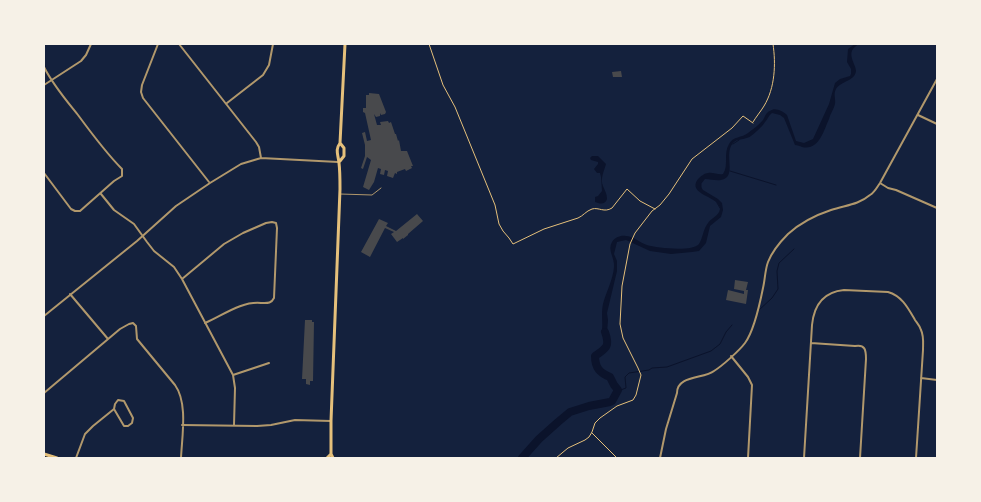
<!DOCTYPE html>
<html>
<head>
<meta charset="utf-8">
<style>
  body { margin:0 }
  #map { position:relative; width:981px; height:502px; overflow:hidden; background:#14213d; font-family:"Varela Round",sans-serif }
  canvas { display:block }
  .frame { position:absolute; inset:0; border:45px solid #f6f1e7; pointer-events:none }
</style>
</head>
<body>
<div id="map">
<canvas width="981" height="502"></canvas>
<div class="frame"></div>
</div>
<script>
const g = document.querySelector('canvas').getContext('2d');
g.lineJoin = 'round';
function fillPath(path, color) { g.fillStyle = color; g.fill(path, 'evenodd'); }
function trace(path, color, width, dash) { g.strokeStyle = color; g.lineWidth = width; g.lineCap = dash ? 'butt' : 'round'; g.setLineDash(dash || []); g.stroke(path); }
fillPath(new Path2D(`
  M855,44H858C857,46 854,47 853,49C848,56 856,65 856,71C855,81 841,81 836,89C833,94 836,99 835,104C834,109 830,114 829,119C824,130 819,151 802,147C800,146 797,145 795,145L784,118L780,115L772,113C768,116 768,119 765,122C762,127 755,133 751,136C746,140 737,138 733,143C723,154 738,177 721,180C716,181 710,179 705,179L701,184V187L703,190L718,199L722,203L723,210L721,217L710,226L706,243L699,251L692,252L671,254L650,251L626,240L617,242L614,254L617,261V271L607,313L608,320L607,333L602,331C603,322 601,313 603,304C606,292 613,280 614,267C615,258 607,250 612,242C615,237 621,235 626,236C633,236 640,243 647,245C657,248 692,252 699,244C703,238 703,229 708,223C711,218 719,216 720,209C720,196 686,195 698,179C701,176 705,173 708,173C713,172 718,175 723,174C729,165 723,154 729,144C733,136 742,138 748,133C753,129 759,125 763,120C765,117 766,112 770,111C775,107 782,111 787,115L796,141L804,143L813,139L829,104L835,83L840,79L850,76L851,74V69L847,62L848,49Z
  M592,156H598L606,164C604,171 600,179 603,186C605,191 607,194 607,199C605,205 600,204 595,202V197L598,196L602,191L601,177L600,173H597L594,169L598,164V162L591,160L590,158Z`), '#0b132b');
trace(new Path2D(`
  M733,144L739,140
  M730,171L776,185
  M701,184V188
  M717,203L720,208
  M759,310L772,298L778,289L777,271L779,263L794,249
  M618,391L626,388L625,377L629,373L649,370L652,368L667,367L711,351L720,344L726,332L732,325`), '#0b132b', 1);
trace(new Path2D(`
  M522,458L539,439L558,422L570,412L589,406L610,402L612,401L618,390L614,385L610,377C600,373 595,368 595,356C607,348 610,346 605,332`), '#0b132b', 8);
fillPath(new Path2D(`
  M621,71L622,77H613L612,72Z
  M369,93L379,94L386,112L385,114L381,115L380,113V116L376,117L374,114L377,125H381L380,122L388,121L389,123L391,122L395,134H396L398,141L399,140L401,151H407L413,166H411L412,168L406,171L405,169L397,172V174L395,173L393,178L387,176L388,171L385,170L384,175L380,174L381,169L378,168L374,182L369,190L363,187L371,160L367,157L363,169L361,168L365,156V145L362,133L365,132L367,141L371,140L365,113L363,112V108H366V95H369Z
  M417,214L423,221L408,234V235L403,239V238L397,242L391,234L394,232L385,228L370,257L361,252L379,219L388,223L386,226L396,231Z
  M735,280L748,282L746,290H748L746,304L726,300L728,290L744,294V291L734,289Z
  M305,320H312V322H314L313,381H310V385L306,384V379H302Z`), '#48494c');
trace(new Path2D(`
  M429,44L443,85L455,107L495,205L499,224L503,231L509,238L513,244L544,229L578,218C583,216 586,211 592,209C599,207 604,213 612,208L627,189L640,201L655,209
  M753,122C756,117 761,111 764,106C775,88 776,64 773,44
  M592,433L617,458
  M556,458L568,448L585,440L589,437L592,432L595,423L600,418L617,406L633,400L636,395L641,375L638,368L623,338L620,324L622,286L630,244L635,233L652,211L660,205L669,194L692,159L732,128L743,116L753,123`), '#e5c07b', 1);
trace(new Path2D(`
  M340,194L372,195L381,188`), '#b1986c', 1);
trace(new Path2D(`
  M158,44L142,85L141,92L143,98L209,182
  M179,44L256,142L259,147L261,158
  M44,67C53,85 66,100 78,115C92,134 106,153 122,169V176L114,181L80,211H75L71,209L44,173
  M44,85L81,61L86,55L91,44
  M227,103L263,75L269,65L273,44
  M918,115L937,124
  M880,183L888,188L896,190L937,208
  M101,194L114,210L134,224L147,242L154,251L174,267L182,279L233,375L235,388L234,425
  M182,279L224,244L243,233L266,223L272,222L276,223L277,228L274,298C271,304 267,303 261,303C241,301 222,316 205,323
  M70,294L108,339
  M44,316L137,241L176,206L210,183L241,164L261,158L338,162
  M811,343L855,346C865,344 866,350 866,359L860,458
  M731,356L748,377L752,385L748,458
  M233,375L269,363
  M921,378L937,380
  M44,393L120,329L129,324L133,323L136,326L137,339L175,385C188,403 182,436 181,458
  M182,425L257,426L271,425L295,420L331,421
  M76,458L85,434L93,426L114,409L115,404L118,400L124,401L133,418L132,423L128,426H124L114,409
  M660,458L666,429L677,393C677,375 704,379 714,371C722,366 739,351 745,343C754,331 760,303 763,288C765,280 765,270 768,262C772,252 780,242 788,234C800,223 816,215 831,210C846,205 858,205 870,195C875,192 877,187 880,183L937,79
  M804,458L812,325C814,305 823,292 844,290L888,292C902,296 908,308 915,320C917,323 920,326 921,330C924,336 923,343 923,350L916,458`), '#b1986c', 2);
trace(new Path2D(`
  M340,161L344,156V148L340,143
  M44,454L57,458
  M327,458L331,454
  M333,458L331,454V421L340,189C340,180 340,171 339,163C338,154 335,150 340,143L345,44`), '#e5c07b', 3);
</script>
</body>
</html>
